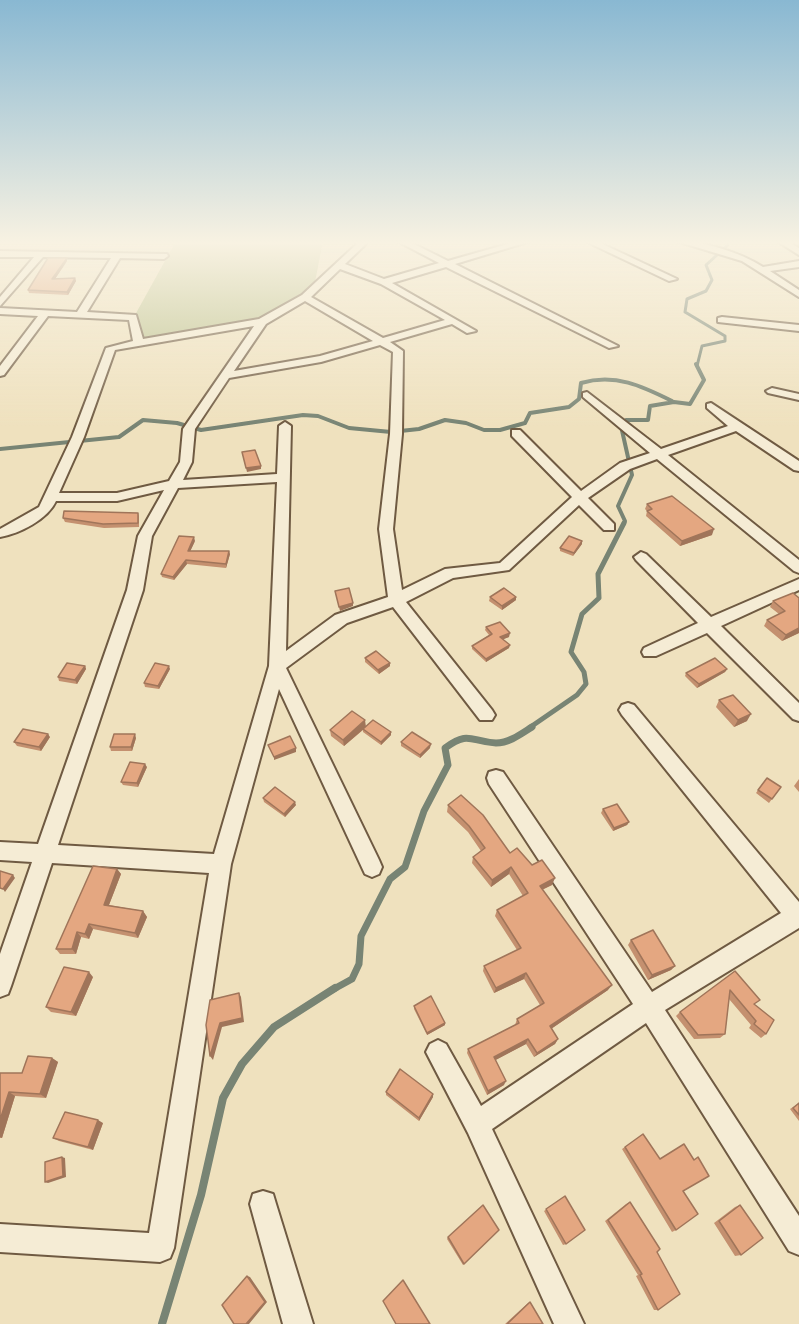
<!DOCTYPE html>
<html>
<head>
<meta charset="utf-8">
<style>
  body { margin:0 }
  canvas { display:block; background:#efe1be }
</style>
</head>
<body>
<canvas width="799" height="1324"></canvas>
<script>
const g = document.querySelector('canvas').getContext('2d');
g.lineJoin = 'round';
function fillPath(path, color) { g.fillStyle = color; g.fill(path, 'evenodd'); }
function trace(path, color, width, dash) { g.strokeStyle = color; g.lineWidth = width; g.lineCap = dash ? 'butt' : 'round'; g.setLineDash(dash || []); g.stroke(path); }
fillPath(new Path2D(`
  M176,241H323L314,287L257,321L144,338L135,315Z`), '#bcc28f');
trace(new Path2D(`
  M697,366L702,346L725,341V336L685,312L687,299L706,291L712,280L706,265L728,245L724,241`), '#788474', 3);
trace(new Path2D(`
  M0,449L119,437L143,420L177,423L201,430L303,415L318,416L349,428L391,432L419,429L445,420L466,423L484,430H500L525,423L530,413L569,407L579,399L581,383C615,373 642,386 672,401
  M623,525L625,521L618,506L632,475L621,426L626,420H648L650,406L674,402L690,404L704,380L696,364`), '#788474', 4);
trace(new Path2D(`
  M529,728L577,695L586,684L584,672L571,652L582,614L599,598L598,574L624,523`), '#788474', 5);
trace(new Path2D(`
  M332,990L352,979L359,964L361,936L390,879L405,867L424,811L448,765L445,748C469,730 471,742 496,743C509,743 521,734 532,727`), '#788474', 7);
trace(new Path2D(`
  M162,1324L201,1195L223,1098L242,1064L274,1027L335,988`), '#788474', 8);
const street = new Path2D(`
  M360,241H369L345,264L384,279L439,263L397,241H408L448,261L518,241H531L455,264L618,346L609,348L446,267L392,283L476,331L467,333L452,324L390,342L403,351L402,434L393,529L402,590L445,569L500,563L572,497L512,436V430H520L581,491L620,463L650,453L583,397V393L587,392L661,449L728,426L707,408V404L711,403L799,461V471L794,470L736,431L668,455L799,560V573L794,571L657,459L630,469L588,498L614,524V530H604L579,505L509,570L453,578L406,602L492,710L495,715L492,720H480L393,607L347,623L286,668L379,860L382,867L379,874L372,877L365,874L279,689L231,864L174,1248L170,1258L160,1262L0,1252V1224L149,1233L209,873L52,863L11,986L8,994L0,997V954L32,862L0,860V842L38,844L127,590L138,536L164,490L117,501H56C48,519 19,534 0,537V529L39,507L72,437L106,348L133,341L129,320L48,316L4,375L0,376V366L38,316L0,314V308L77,312L111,258L43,257L0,306V297L34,257H0V251L167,254L168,256L164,259L120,258L87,312L136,315L143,339L259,319L302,295ZM340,269L381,284L445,320L383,338L311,297ZM305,301L373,341L320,356L234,371L266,324ZM254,326L183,429L180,462L169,481L117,493H59L84,437L115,350ZM380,345L393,352L390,434L379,529L388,597L335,615L286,651L291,426L285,422L279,426L277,474L183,480L192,462L195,429L229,378L321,362ZM277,482L269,666L214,854L58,845L143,590L152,536L178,488Z
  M585,241H596L677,279L669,281Z
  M676,241C704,241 739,252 763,267L799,261V267L770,271L799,290V297L742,261Z
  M777,241H787L799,248V255Z
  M722,317L799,325V331L718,322V318Z
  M772,388L799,394V400L768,393L766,391Z
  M641,552L646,554L711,617L799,579V590L721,626L799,703V721L793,719L707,633L656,656H644L642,652L644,648L698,623L636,560L634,557Z
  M628,703L634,705L799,902V928L665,1010L799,1216V1255L789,1251L646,1023L492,1129L584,1324H554L468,1133L426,1052L430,1044L438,1040L446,1044L481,1106L633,1004L489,784L487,778L489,772L496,770L503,772L652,992L781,913L622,715L619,710L622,705Z
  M263,1191L273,1194L276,1204L313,1324H283L250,1204L253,1194Z`);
trace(street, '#6f5a42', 4);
fillPath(street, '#f5ecd5');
fillPath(new Path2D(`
  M67,261L55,279L75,278L76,281L68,295L29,293L28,290Z
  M647,504L712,535L680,546L646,516L647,511L645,509Z
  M138,513L139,516V527L104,528L65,522L63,518Z
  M195,541L190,551L230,554L226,568L187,564L174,580L162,577L161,574Z
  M582,544L573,556L560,551V548Z
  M793,593L799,633L782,641L764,626L767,620L779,614L770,607L773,601Z
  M490,597H516V600L502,610L489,601Z
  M486,627L509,637L503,639L509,648L486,662L472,649V646L489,635L485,630Z
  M365,658L390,666L379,674L365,662Z
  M85,666L86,669L77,684L59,681L58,677Z
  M170,669L159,689L145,687L144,683Z
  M727,669L725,672L697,688L685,676L686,673Z
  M719,700L747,721L734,727L716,707Z
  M366,726L391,735L381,745L363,732V730L344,746L331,736L330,730Z
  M50,737L41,751L17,746L14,742Z
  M136,738L132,751H111L110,747Z
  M401,742L430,748L420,758L401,746Z
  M147,767L138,787L123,785L121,782Z
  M799,779V792L794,786Z
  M781,787L769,803L756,793L758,790Z
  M263,798L296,805L285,817L264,802Z
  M448,805L510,853L532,865L552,885L542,890L608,990L551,1029L558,1039L555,1044L534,1057L526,1044L495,1060L504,1085L487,1095L467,1053L468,1049L515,1025L517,1019L540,1005L524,979L494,993L483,971L484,966L517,950L495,916L497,910L523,896L509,874L491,887L472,863L473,857L481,851L468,832L447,812Z
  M603,809L629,822L627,825L613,831L601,813Z
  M117,869L121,874L109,905L143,911L147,917L138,938L93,929L89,939L81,937L76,954H60L56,949Z
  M631,940L675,966L671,970L648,980L628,945Z
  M735,971L754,1005L766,1034L761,1038L749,1028L751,1025L729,999L725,1034L720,1038L694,1039L676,1016L680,1012Z
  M93,977L76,1016L51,1012L46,1007Z
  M414,1006L445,1023V1025L427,1035L414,1009Z
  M52,1058L58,1062L46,1098L15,1096L2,1138H0V1073H22Z
  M386,1092L433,1097L419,1121L386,1095Z
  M799,1103V1121L790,1109Z
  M103,1123L93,1150L59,1141L53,1138Z
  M643,1134L660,1159L676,1230L672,1232L622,1149Z
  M565,1196L566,1244L563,1245L544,1211Z
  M630,1202L657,1252L658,1310H654L636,1276L638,1275L605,1221L626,1204Z
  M740,1205L741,1255L735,1256L714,1223L735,1207Z
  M499,1230L463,1265L447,1239L448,1237Z
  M530,1302L543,1324H505L528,1303Z`), '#c4906f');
fillPath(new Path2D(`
  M67,258V261L53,282L52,279Z
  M75,278L76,281L68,295L67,292Z
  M261,466V469L247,472L246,468Z
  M714,529L712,535L680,546L682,541Z
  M194,537L195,541L189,554L188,551Z
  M582,541V544L573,556L574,553Z
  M229,551L230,554L226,568V564Z
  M186,560L187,564L174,580L173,577Z
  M516,597V600L502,610V606Z
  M353,603V606L340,611L339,607Z
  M799,628V633L782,641L786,635Z
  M510,633L509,637L499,641L500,637Z
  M510,645L509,648L486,662V659Z
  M390,663V666L379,674L378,670Z
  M85,666L86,669L77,684L75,680Z
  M169,666L170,669L159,689L158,686Z
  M727,669L725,672L697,688L699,684Z
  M751,714L747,721L734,727L738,720Z
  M365,720L366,727L344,746L343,740Z
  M391,732V735L381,745V742Z
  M48,734L50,737L41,751L39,747Z
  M135,734L136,738L132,751L131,747Z
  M431,744L430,748L420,758V755Z
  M296,748V752L274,760V757Z
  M145,764L147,767L138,787L137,783Z
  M295,802L296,805L285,817L284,814Z
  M629,822L627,825L613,831L614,828Z
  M511,867L509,874L491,887L492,880Z
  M117,869L121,874L107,910L104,905Z
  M13,875L15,878L5,892L3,889Z
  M555,878L552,885L537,892L540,886Z
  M143,911L147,917L138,938L135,933Z
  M89,924L93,929L89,939L85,934Z
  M77,932L81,937L76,954L72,949Z
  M675,966L671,970L648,980L652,975Z
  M89,972L93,977L76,1016L71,1012Z
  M526,973L524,979L494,993L496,988Z
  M612,985L608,990L548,1031L550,1026Z
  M239,993L241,997L244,1022L222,1027L213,1060L210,1056L220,1023Z
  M445,1023V1025L427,1035V1033Z
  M528,1039L526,1044L492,1062L494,1057Z
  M558,1039L555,1044L534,1057L537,1053Z
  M52,1058L58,1062L46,1098L40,1094Z
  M506,1081L504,1085L487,1095L488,1091Z
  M9,1092L15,1096L2,1138L0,1137V1120Z
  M433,1094V1097L419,1121V1118Z
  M98,1120L103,1123L93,1150L88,1147Z
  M62,1157L65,1158L66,1177L48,1183L45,1182Z
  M247,1276L250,1277L267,1302L249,1324H246Z`), '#a0755a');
const building = new Path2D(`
  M48,258H67L52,279L75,278L67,292L28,290Z
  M255,450L261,466L246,468L242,452Z
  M672,496L714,529L682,541L647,511L652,509L647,504Z
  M64,511L138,513V523L103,524L63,518Z
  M179,536L194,537L188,551H229L226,564L186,560L173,577L161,574Z
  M569,536L582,541L574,553L560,548Z
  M349,588L353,603L339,607L335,591Z
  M504,588L516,597L502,606L490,597Z
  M793,593L799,598V628L786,635L767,620L785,611L773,601Z
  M500,622L510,633L500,637L510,645L486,659L472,646L492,634L486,627Z
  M376,651L390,663L378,670L365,658Z
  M715,658L727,669L699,684L686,673Z
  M67,663L85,666L75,680L58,677Z
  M155,663L169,666L158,686L144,683Z
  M733,695L751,714L738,720L719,700Z
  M352,711L365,720L343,740L330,730Z
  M373,720L391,732L381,742L363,729Z
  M23,729L48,734L39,747L14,742Z
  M412,732L431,744L420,755L401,742Z
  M114,734H135L131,747H110Z
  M290,736L296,748L274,757L268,745Z
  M130,762L145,764L137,783L121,782Z
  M767,778L781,787L772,799L758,790Z
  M275,787L295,802L284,814L263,798Z
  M461,795L483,815L510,853L517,848L532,865L542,860L555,878L540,886L612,985L550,1026L558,1039L537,1053L528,1039L494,1057L506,1081L488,1091L468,1049L519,1023L517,1019L544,1003L526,973L496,988L484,966L521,948L497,910L528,893L511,867L492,880L473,857L485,848L469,826L448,805Z
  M617,804L629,822L614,828L603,809Z
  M93,866L117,869L104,905L143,911L135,933L89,924L85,934L77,932L72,949H56Z
  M0,871L13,875L3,889L0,888Z
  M653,930L675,966L652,975L631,940Z
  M64,967L89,972L71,1012L46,1007Z
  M735,971L760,1000L754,1004L774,1020L766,1034L754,1024L756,1021L730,990L725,1034L698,1035L680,1012Z
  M239,993L242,1018L220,1023L210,1056L206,1025L210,1000Z
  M431,996L445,1023L427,1033L414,1006Z
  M28,1056L52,1058L40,1094L9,1092L0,1120V1073H22Z
  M400,1069L433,1094L419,1118L386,1092Z
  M799,1103V1115L793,1108Z
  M65,1112L98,1120L88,1147L53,1138Z
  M643,1134L660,1159L684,1144L694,1160L698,1157L709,1176L683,1191L698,1214L676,1230L625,1147Z
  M62,1157L63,1176L45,1182V1162Z
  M565,1196L585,1230L566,1244L546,1209Z
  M630,1202L660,1249L657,1252L680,1294L658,1310L640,1275L642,1274L608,1220Z
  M483,1205L499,1230L464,1264L448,1237Z
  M740,1205L763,1238L741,1255L719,1221Z
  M247,1276L265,1302L246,1324H234L222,1305Z
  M403,1280L430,1324H396L383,1301Z
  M530,1302L543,1324H507Z`);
fillPath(building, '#e4a781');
trace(building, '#a0755a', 1.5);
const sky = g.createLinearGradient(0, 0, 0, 426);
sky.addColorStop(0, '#89b8d2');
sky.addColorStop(0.57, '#f8f2e2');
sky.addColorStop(1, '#f8f2e200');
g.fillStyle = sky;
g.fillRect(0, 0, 799, 426);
</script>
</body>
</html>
